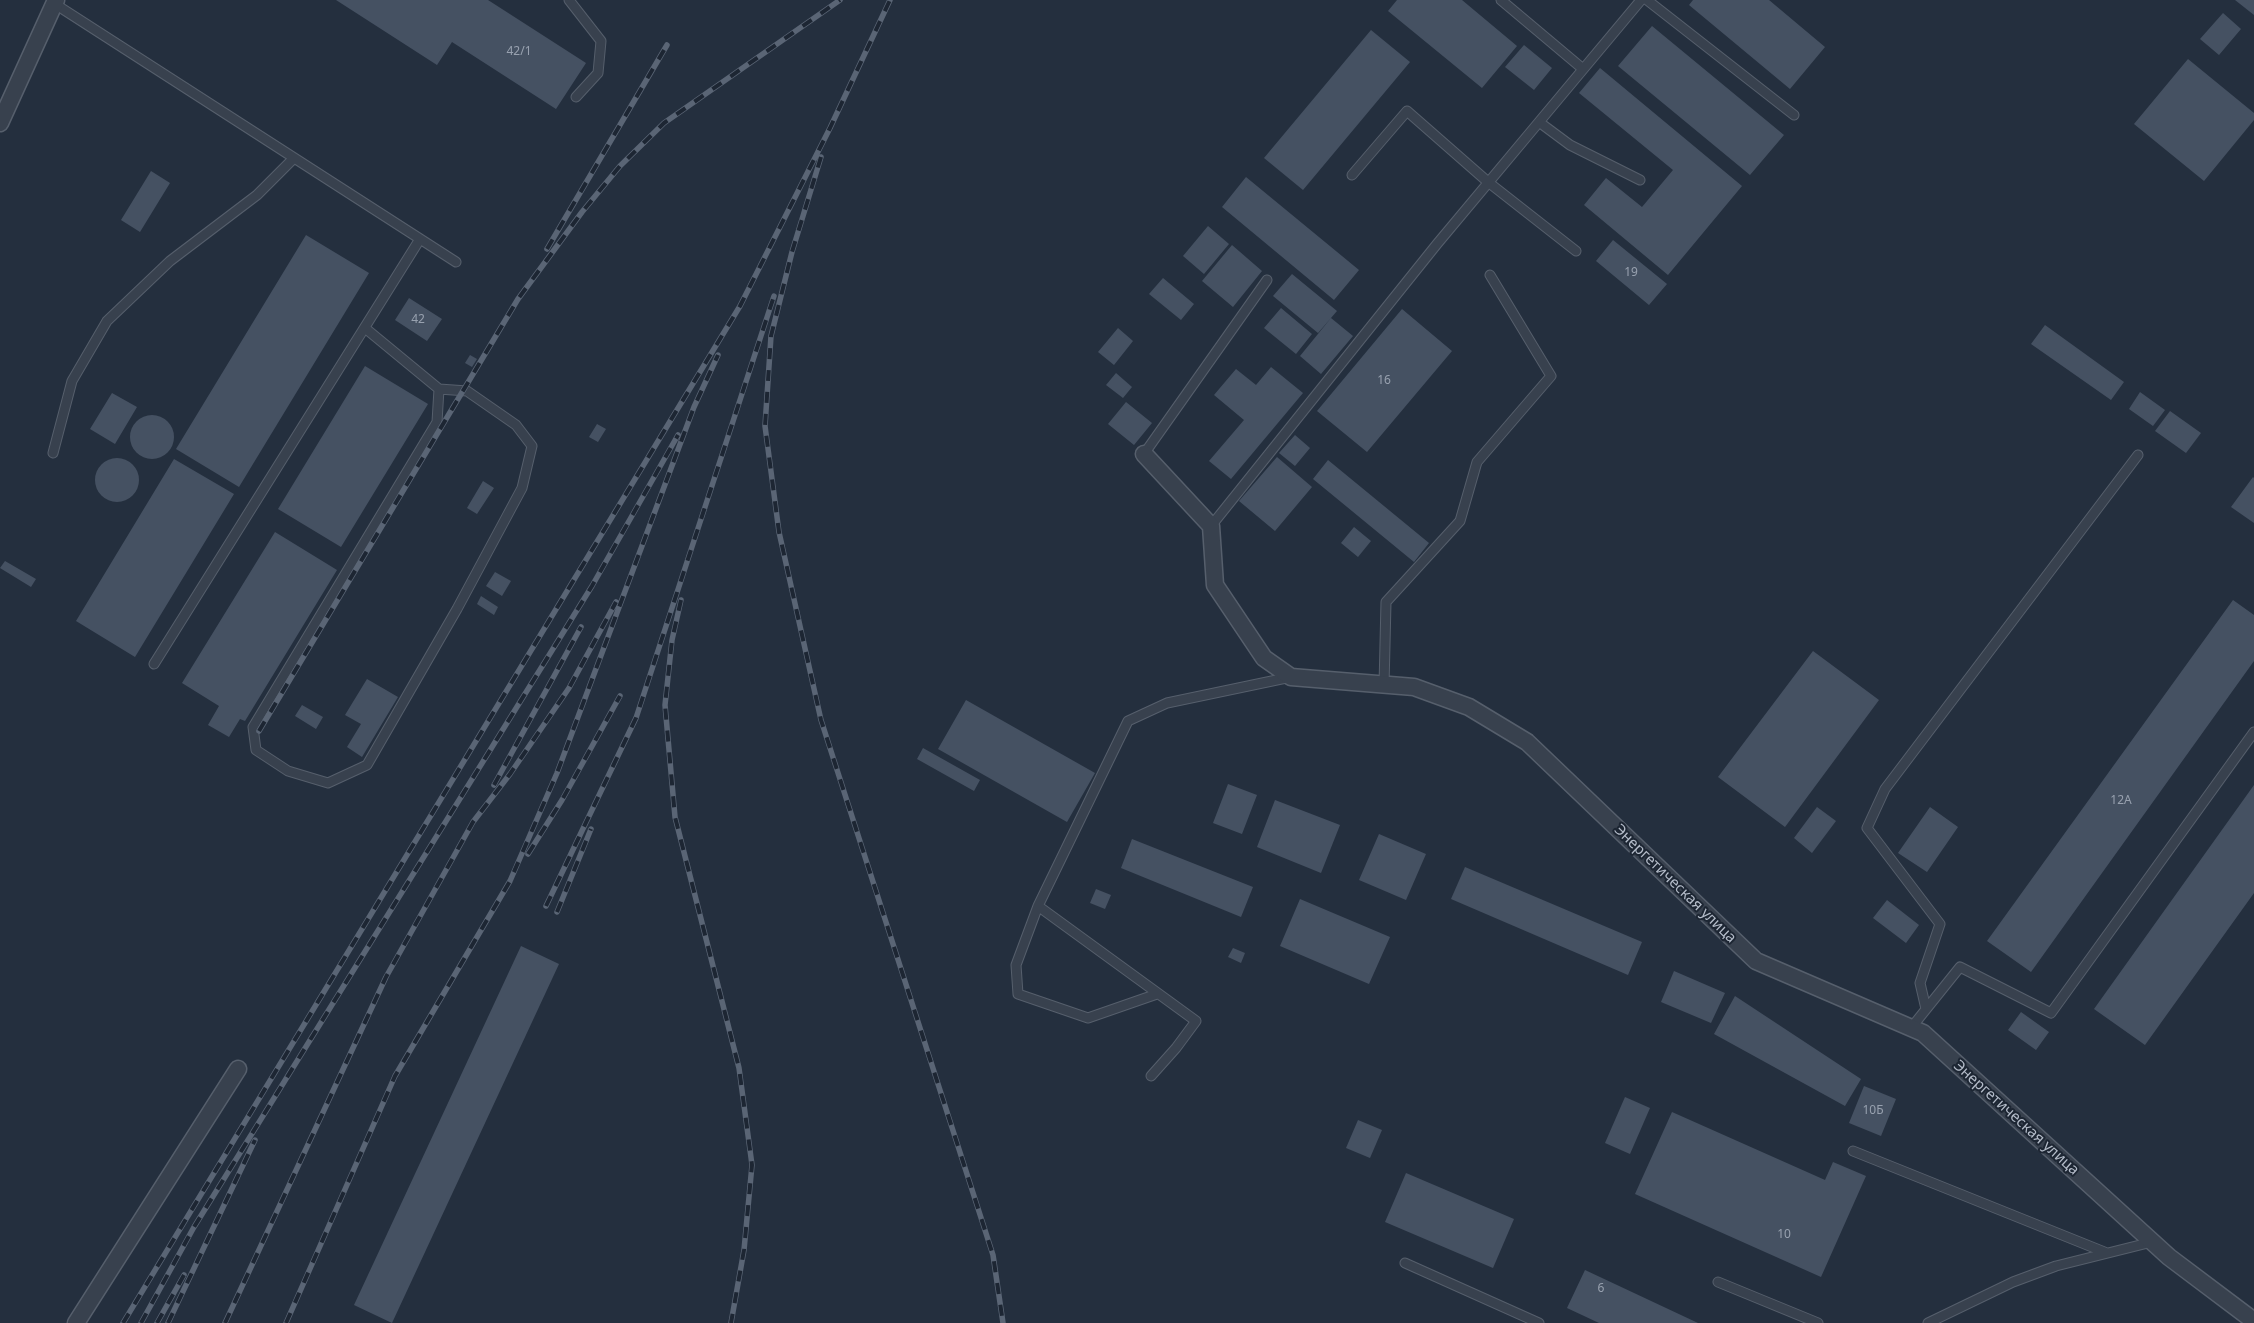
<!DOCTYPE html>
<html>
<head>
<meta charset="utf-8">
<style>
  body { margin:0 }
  canvas { display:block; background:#242f3e }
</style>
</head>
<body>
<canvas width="2254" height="1323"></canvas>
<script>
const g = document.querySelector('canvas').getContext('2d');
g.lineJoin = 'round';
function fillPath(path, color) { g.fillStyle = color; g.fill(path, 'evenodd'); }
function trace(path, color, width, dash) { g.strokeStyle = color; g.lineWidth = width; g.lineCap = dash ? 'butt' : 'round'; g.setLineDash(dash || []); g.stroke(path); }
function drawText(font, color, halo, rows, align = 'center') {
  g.font = font + ' "Noto Sans",sans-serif'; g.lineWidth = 4; g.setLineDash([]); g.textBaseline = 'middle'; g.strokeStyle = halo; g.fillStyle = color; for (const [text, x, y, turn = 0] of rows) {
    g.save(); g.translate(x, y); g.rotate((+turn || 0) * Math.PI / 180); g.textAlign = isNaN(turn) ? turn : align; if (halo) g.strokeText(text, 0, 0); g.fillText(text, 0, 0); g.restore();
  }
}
fillPath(new Path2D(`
  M336,0H488L586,63L556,109L452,42L437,65Z
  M1397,0H1462L1517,46L1482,88L1388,11Z
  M1693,0H1769L1825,47L1790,89L1689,5Z
  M2235,0H2254V15Z
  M2223,13L2241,29L2219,55L2200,39Z
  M1652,26L1784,135L1750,175L1618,66Z
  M1371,30L1410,62L1303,190L1264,158Z
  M1524,45L1552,68L1534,90L1505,67Z
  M2188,59L2254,113V120L2204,181L2134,124Z
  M1600,68L1742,186L1668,275L1584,205L1606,178L1642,207L1673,170L1579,93Z
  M151,171L170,183L140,232L121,220Z
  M1246,177L1359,270L1334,300L1222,207Z
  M1208,226L1229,244L1204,274L1183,256Z
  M306,235L369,273L239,487L176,449Z
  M1613,240L1667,284L1649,305L1596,261Z
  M1232,245L1262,271L1233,307L1202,281Z
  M1292,274L1337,311L1318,333L1273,296Z
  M1163,278L1194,304L1181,320L1149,294Z
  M409,298L442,319L427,341L395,320Z
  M1281,308L1312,334L1296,354L1264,328Z
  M1402,309L1452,351L1367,452L1317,411Z
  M1331,318L1353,336L1321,374L1300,356Z
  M2045,325L2124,382L2111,400L2031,344Z
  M1118,328L1133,341L1114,365L1098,352Z
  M470,355L477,359L472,367L465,363Z
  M365,366L428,404L341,547L278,509Z
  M1271,367L1303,393L1231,479L1209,461L1244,420L1214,395L1236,369L1256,385Z
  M1116,373L1132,387L1123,398L1106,385Z
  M2140,392L2165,410L2153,426L2129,409Z
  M112,393L137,407L115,444L90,429Z
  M1126,402L1152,423L1134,445L1108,424Z
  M2170,411L2201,433L2186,453L2155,431Z
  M130 437a22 22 0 1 1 44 0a22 22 0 1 1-44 0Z
  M597,424L606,429L598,442L589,437Z
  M1295,435L1310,448L1295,466L1279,453Z
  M1277,457L1312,487L1275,531L1239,501Z
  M95 480a22 22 0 1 1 44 0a22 22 0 1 1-44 0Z
  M174,459L234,494L135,657L76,621Z
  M1328,460L1429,543L1414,562L1313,479Z
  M2253,477L2254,478V523L2231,507Z
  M483,481L494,488L477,514L467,508Z
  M1354,527L1371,541L1358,557L1341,543Z
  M275,532L337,570L245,721L240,719L229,737L208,725L219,706L182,683Z
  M5,561L36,579L31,587L0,568Z
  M495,572L511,581L502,596L486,586Z
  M481,596L498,607L494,615L477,604Z
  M2233,600L2254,615V661L2031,972L1987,941Z
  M1813,651L1879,700L1785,827L1718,777Z
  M367,679L398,697L362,757L347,747L361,724L345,715Z
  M966,700L1095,773L1067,822L938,749Z
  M302,705L323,717L316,729L295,716Z
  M923,748L980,780L974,791L917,759Z
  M1228,784L1257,795L1242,834L1213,823Z
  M2254,785V893L2145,1045L2094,1009Z
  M1275,800L1340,825L1321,873L1257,847Z
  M1817,807L1836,821L1812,853L1794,838Z
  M1930,807L1958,827L1927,872L1898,853Z
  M1379,834L1426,854L1406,900L1359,880Z
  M1132,839L1253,887L1241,917L1121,868Z
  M1465,867L1642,942L1628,975L1451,899Z
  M1096,889L1111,895L1105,909L1090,903Z
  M1300,899L1390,937L1369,984L1280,946Z
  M1887,900L1919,925L1906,943L1873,918Z
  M521,946L559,964L392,1323L354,1305Z
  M1233,948L1245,953L1241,963L1228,957Z
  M1674,971L1725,993L1711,1023L1661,1002Z
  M1735,996L1861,1079L1845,1106L1714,1034Z
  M2021,1012L2049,1032L2036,1050L2008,1030Z
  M1864,1086L1896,1099L1881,1136L1849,1123Z
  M1625,1097L1650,1108L1630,1154L1605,1143Z
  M1672,1112L1825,1180L1833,1162L1866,1176L1821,1277L1635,1194Z
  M1358,1120L1382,1130L1370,1158L1346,1148Z
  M1406,1173L1514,1219L1493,1268L1385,1222Z
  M1585,1270L1698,1323H1599L1567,1308Z`), '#455162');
const lane = new Path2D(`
  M569,0L601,41L598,73L576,97
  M1501,0L1583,69
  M1647,0L1794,115
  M55,4L456,262
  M1539,122L1641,0
  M1352,175L1407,111L1488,182L1576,251
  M365,328L439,389L437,422L253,727L256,750L288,771L328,783L367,765L457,609L522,488L532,446L516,425L467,391L439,389
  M53,453L72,381L107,321L170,261L257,195L294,158
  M1144,454L1267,280
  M1211,526L1437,244L1539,122L1570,145L1640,180
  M154,664L420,239
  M1384,686L1386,602L1460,521L1477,462L1551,376L1490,275
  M1038,906L1196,1021L1176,1048L1151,1076
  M1157,994L1088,1018L1018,994L1016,965L1038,906L1128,721L1167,703L1291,677
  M1926,1009L1920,983L1940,924L1867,828L1885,789L2138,455
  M1911,1028L1960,967L2051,1013L2254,732
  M1853,1151L2107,1253
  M1405,1263L1539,1323
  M1718,1282L1818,1323
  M1928,1323L2013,1282L2056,1266L2152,1242`);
const street = new Path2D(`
  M0,123L56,0
  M1144,454L1211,526L1215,585L1264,658L1291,677L1414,687L1469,707L1527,742L1756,961L1923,1033L2169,1257L2254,1321
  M76,1323L238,1069`);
trace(lane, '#565f6c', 11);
trace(street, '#565f6c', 19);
trace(lane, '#38414e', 9);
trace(street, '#38414e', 16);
const rail = new Path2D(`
  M821,157L792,252L771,336L765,426L779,532L821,720L993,1255L1003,1323
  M547,249L667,45
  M681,600L672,640L665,705L675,817L739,1068L752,1165L744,1250L731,1323
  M259,731L518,299L582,212L620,166L664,123L840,0
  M494,785L581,627
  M528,854L562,800L620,696
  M546,906L636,718L774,296
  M557,912L591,829
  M123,1323L740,306L830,128L890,0
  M141,1323L194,1227L592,586L678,435
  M157,1323L184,1275
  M168,1323L255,1140
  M225,1323L386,977L473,822L510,774L569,688L616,602
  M286,1323L395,1076L510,881L557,773L694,407L718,355`);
trace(rail, '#5a6575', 5.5);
trace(rail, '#1d2633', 4, [11]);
drawText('12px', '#98a1af', null, [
  ["42/1",519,52],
  ["19",1631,273],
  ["42",418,320],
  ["16",1384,381],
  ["12А",2121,801],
  ["10Б",1873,1111],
  ["10",1784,1235],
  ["6",1601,1289]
]);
drawText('15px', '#b4bcc9', '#1d2633', [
  ["Энергетическая улица",1675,884,44],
  ["Энергетическая улица",2016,1118,42]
]);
</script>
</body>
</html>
